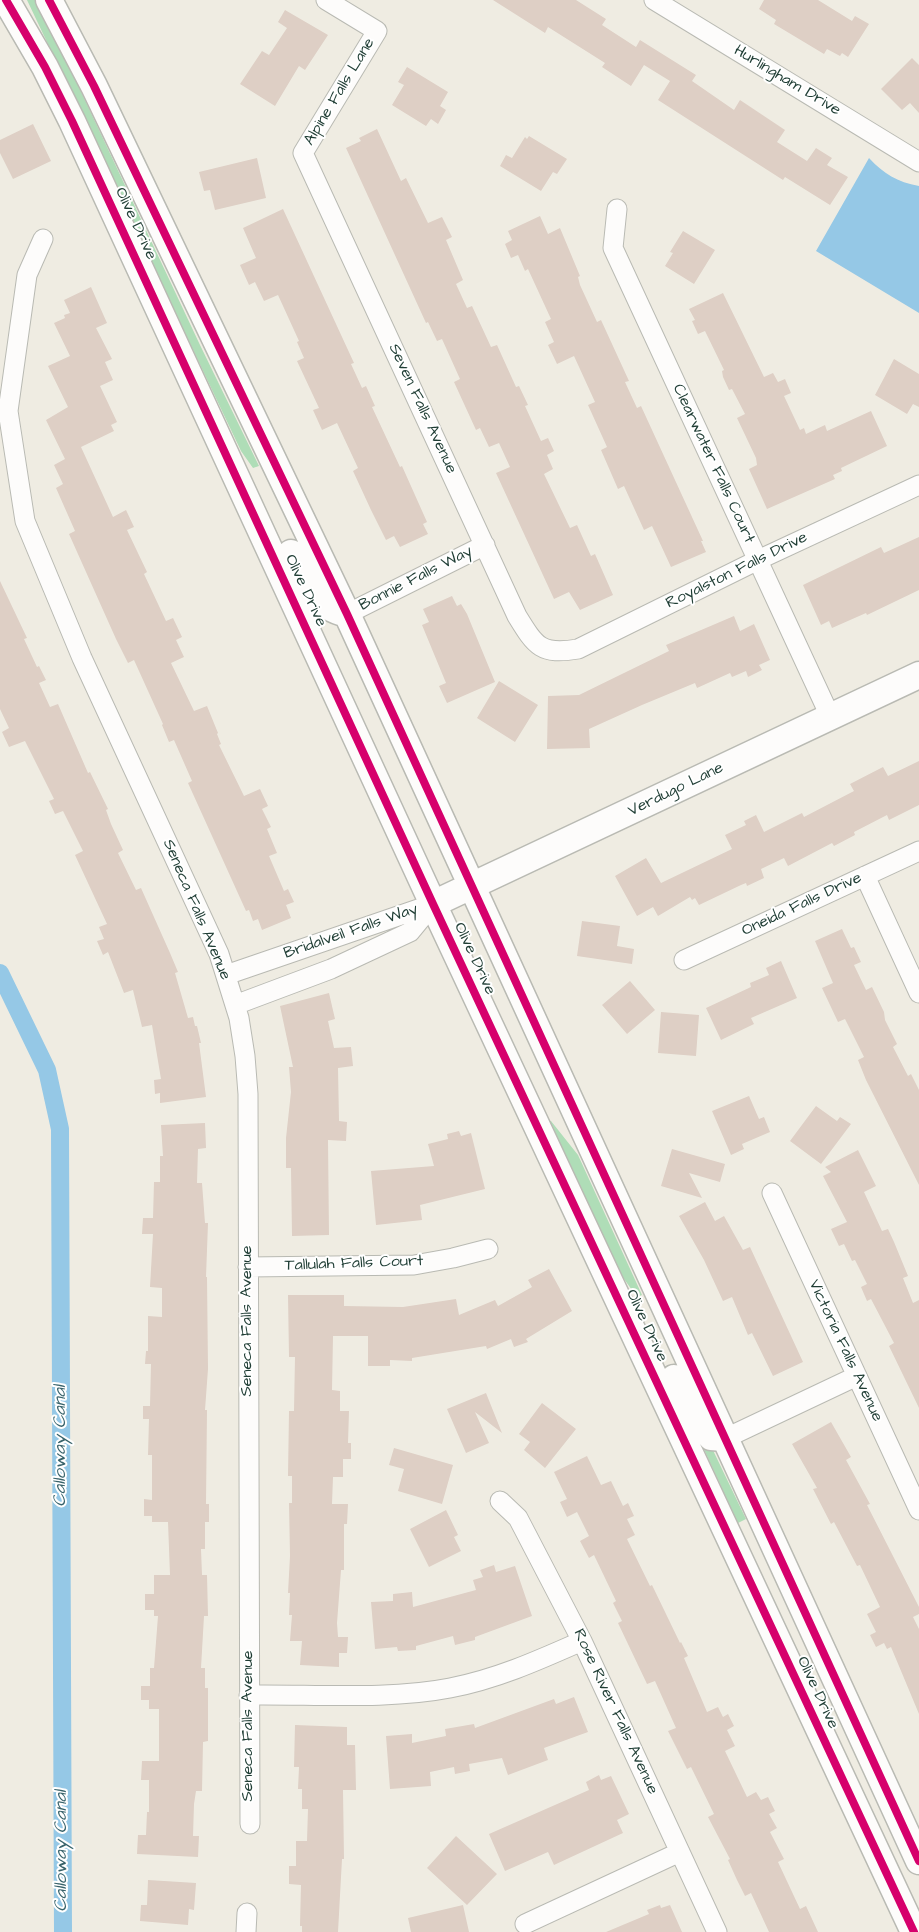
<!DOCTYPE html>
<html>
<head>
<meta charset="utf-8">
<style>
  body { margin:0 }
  canvas { display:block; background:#efece2 }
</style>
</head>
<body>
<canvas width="919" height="1932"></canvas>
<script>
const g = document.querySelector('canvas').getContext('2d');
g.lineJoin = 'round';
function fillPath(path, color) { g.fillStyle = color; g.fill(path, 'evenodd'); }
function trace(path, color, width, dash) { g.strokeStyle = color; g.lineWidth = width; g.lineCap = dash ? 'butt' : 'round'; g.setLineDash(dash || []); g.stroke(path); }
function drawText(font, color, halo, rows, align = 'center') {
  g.font = font + ' "Architects Daughter",sans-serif'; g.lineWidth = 4; g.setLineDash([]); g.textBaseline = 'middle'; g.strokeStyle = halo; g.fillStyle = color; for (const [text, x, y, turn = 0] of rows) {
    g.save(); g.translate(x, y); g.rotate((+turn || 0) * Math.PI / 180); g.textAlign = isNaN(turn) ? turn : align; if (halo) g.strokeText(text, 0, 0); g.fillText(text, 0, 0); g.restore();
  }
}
fillPath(new Path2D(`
  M27,0H36L46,17L200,345L259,466L253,468L241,451Z
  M545,1121H551L578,1155L642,1295L637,1297L619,1272Z
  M709,1442L746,1519L738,1523L701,1443Z`), '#afddb7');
fillPath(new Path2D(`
  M869,158C884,174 897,182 919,186V313L816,251Z`), '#95c8e6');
trace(new Path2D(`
  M0,973L47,1070L60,1129L63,1932`), '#95c8e6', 18);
fillPath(new Path2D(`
  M493,0H576L606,19L602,25L636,47L640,40L696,75L692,81L734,110L740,100L785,130L777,142L807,161L816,148L832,158L827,165L848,177L830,205L785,177L783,180L658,100L670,81L644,65L631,86L602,67L605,63L548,27L545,33Z
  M764,0H818L852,21L855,16L869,24L848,57L842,53L840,56L827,49L824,54L774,24L776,20L759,9Z
  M285,10L328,35L305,70L299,66L275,106L240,84L262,51L269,55L287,28L278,22Z
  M912,58L919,65V113L910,103L902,110L881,89Z
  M407,67L448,92L440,106L446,110L438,124L431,119L426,126L392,105L404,85L398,82Z
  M33,124L51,161L13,179L0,153V140Z
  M377,129L401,181L406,178L428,223L442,217L452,237L446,240L463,280L456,284L467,308L472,306L491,347L497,345L516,387L519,386L528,405L525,406L541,441L548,438L554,451L547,455L553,469L544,474L570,528L577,525L591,556L595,554L613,595L580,610L569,592L554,599L496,473L510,467L499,443L489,447L480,428L476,430L454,382L460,379L442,339L437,341L428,322L426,323L346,148L361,141L359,138Z
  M529,136L567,159L557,174L553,172L541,191L500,166L506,155L512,158L525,137L527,139Z
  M257,158L266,198L215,210L210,190L204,191L199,172Z
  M283,209L354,363L351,364L362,388L366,386L375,406L372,407L400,467L402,466L427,522L423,524L428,534L400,547L394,536L386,540L371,510L353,471L358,468L337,423L322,430L313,410L319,408L297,361L304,358L297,342L299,341L278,295L264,301L255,282L249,285L240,265L256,258L243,228Z
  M540,216L548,234L560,228L580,276L578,277L580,285L586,298L597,322L601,320L629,381L625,382L637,408L641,406L703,541H701L706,552L671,567L652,526L644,530L624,486L618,489L601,450L607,447L588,405L595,402L574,356L557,364L548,345L554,342L545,322L551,319L528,269L525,271L518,255L511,258L505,244L512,240L508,231Z
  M683,231L715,250L694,284L665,266L673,253L670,252Z
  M91,287L107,323L96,328L112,359L105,362L113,380L100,386L117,422L111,425L114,431L81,447L113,517L126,510L134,527L127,530L147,572L144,574L166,621L173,618L182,637L176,640L184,657L171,663L194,711L207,706L218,733L217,734L221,744L219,745L244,796L260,789L268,806L262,809L271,827L267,829L277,853L269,856L284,891L288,889L294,902L286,905L291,918L262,930L258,919L253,921L249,910L246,911L188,783L192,781L174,740L169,742L162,725L163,724L134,660L128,663L116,639L69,534L75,531L56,488L63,484L54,465L65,459L46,420L68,407L48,366L70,356L54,323L65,318L64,315L70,313L64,300Z
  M723,293L764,377L773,373L778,382L785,379L791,393L784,396L800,430L804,428L806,434L825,425L827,431L871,411L887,446L841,468L842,471L833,475L835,479L767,509L749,469L757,465L756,458L737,418L745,414L732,389L729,390L723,377L722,371L724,370L705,331L698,334L692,321L695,320L689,309Z
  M894,359L919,374V407L913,404L907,414L875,395Z
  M919,537V590L867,615L866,613L832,628L829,621L821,625L803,585L881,547L884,553Z
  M0,581L27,638L24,639L37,667L39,666L46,680L39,683L50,707L58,704L88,773L90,772L108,809L106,810L111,824L123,850L118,853L136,890L141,888L170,953L178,972L175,973L188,1018L193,1017L195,1026H197L201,1043H199L206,1097L160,1103V1093L155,1094L154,1080L161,1079L152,1025L142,1027L133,990L124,993L108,952L103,955L97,941L104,939L99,927L107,924L75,855L83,851L63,811L55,814L49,801L54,799L25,741L9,747L2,732L9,728L0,709Z
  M452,596L457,606L461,604L467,614L495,682L447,703L439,686L446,683L422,625L429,622L423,609Z
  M734,616L740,631L754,624L770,660L759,665L762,670L748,677L746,671L732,677L730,673L697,688L695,683L642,705L589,729L590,748L547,749L548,696L579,695L669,651L666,645Z
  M499,681L538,705L515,742L477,718Z
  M919,761V805L889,820L887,815L854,832L855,835L834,846L832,843L788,866L784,858L761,869L764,878L747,886L746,883L741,885L699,905L695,898L692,900L690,897L658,916L653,907L637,916L615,876L646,858L661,883L732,849L725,835L746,825L744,821L756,815L764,832L802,813L804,817L854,791L850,784L883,767L888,776Z
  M582,921L620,926L617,946L634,949L632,964L577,956Z
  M842,929L851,948L854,947L861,962L854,965L866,990L872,987L884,1012L885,1020L897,1044L893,1047L908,1076L911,1074L919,1090V1185L866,1080L858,1060L864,1057L845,1019L838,1022L822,988L833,983L815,941Z
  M781,961L797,998L751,1018L754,1024L721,1040L706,1008L751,987L750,983L769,975L766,968Z
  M630,981L655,1010L627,1034L602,1005Z
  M329,993L335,1019L328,1021L334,1048L351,1047L353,1066L338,1068L339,1121L347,1122L346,1141L328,1140L329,1235L292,1236L291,1168H286V1138L291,1092L289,1067H293L280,1006Z
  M661,1012L699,1015L696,1056L658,1053Z
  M749,1096L759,1119L764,1117L770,1132L742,1144L744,1149L731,1155L712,1111Z
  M816,1106L837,1121L840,1117L851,1124L821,1164L790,1141Z
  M205,1123L206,1148L198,1149L197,1183H202L205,1223H208L206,1277H207L208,1369L205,1410H207L206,1504H209V1522H205V1549H201L202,1575H207L208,1616H204L201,1668H205V1688H208V1741L203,1742L202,1791H196L194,1804L193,1836H199L198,1857L137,1854L138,1835H146L147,1812H149V1780H141L142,1761H159V1709H149V1700H141V1686H150V1668H154L158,1616H154V1610H145V1594H154V1575H170L168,1522H152V1516H144V1499L152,1500V1455H148L149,1419H143V1406H150L151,1364H145L146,1351H148V1316L162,1317V1288L150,1287L153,1234H142L143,1218H153L154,1182H160V1156H163L161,1125Z
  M459,1131L461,1136L471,1133L485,1189L420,1205L422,1220L376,1225L371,1171L434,1166L428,1144L448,1139L447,1134Z
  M672,1149L725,1164L720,1182L689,1173L702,1198L661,1186Z
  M858,1150L876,1186L864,1192L882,1231L888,1229L894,1242L908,1276L903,1278L913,1303L919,1300V1408L889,1346L894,1343L871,1299L867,1301L861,1287L867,1284L855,1260L852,1261L844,1244L839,1246L831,1229L847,1222L823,1176L831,1172L825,1167Z
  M705,1202L715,1221L724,1216L743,1250L750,1247L803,1362L773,1376L752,1333L748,1335L732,1297L723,1301L704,1260L679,1216Z
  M549,1269L572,1311L526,1339L528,1342L514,1347L511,1339L487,1349L486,1346L412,1358V1361L390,1360V1366H368V1336H333L332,1390L340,1391V1411H349L348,1443H351V1459H343V1477H333L332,1504H348L347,1524H344V1570H341L337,1623L338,1637H348L347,1653H339V1667L300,1665L302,1641H290L292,1615H289L290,1593H288L290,1556L289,1503H292V1476H288L289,1411H294L295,1357H289L288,1295H344V1306L403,1307L456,1299L459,1315L495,1300L498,1306L532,1287L528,1280Z
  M486,1393L502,1433L475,1412L489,1443L466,1453L447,1409Z
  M542,1403L576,1429L545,1468L524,1450L530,1442L519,1434Z
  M831,1422L851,1457L846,1460L870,1504L867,1505L919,1607V1614L913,1617L919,1629V1714L891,1647L887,1649L884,1643L876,1647L870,1635L876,1632L867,1614L880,1607L860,1565L857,1566L834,1522L831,1524L813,1489L817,1488L792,1444Z
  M394,1448L453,1465L442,1504L398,1491L404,1469L389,1465Z
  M587,1456L601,1485L611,1481L623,1506L628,1503L634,1516L627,1519L635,1535L627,1539L650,1586L652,1585L680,1643L681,1642L688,1656L684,1658L707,1712L718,1707L723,1717L728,1714L734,1726L727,1730L735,1746L725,1751L747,1797L756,1792L761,1800L768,1797L775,1811L769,1814L777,1828L770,1832L784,1859L778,1862L800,1909L806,1906L818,1932H769L751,1893L745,1896L737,1880L728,1860L730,1859L708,1817L714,1814L691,1767L687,1769L668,1731L676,1728L655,1681L647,1684L618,1623L622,1621L613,1603L616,1601L594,1555L589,1558L580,1541L589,1536L577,1512L567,1517L560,1502L567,1499L554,1472Z
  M446,1510L458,1535L454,1537L461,1551L429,1567L410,1529Z
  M494,1565L496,1572L515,1566L532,1616L475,1637V1640L455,1645L453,1636L416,1646V1650L398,1651L397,1647L375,1649L371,1602L393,1601V1594L412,1592L413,1607L476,1590L473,1580L483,1577L480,1570Z
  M574,1697L588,1732L544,1748L548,1760L508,1775L502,1758L469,1764L470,1771L455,1774L454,1767L430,1772L431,1786L390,1789L386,1736L412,1734V1743L446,1736L445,1729L474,1724L475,1728L554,1699L556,1704Z
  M295,1725L347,1727V1745H355L356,1790H343L344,1859H342L338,1932H302V1926H300L301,1885L289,1884V1866H296V1841H307L308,1809H302V1789H298L299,1767H294Z
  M599,1775L601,1780L611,1776L629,1814L617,1820L623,1833L554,1865L548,1852L505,1871L489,1834L589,1790L586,1782Z
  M456,1836L497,1874L467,1905L427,1868Z
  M148,1880L196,1883L194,1910L189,1909L188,1925L140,1921L141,1905H147Z
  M463,1905L469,1932H411L408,1918Z
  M660,1905L661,1908L670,1905L682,1932H606L649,1914L647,1910Z`), '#decfc5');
const street = new Path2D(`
  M326,0L377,31L303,153L517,616C536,647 541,655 578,649L758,560L919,485
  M654,0L919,162
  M617,209L613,248L830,716
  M43,239L27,275L8,411L25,521L82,658L219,954L239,1018L245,1056L248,1094L250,1824
  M347,614L485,545
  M865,876L919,993
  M684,960L919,851
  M226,975L433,904
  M235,1005L331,969L410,932L433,904
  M772,1193L919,1510
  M248,1267L414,1265L453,1258L488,1249
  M726,1438L857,1376
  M500,1501L518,1518L582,1641L717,1932
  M249,1695C312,1694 389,1700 450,1688C497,1679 539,1660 582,1641
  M525,1924L680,1852
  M246,1932L247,1913`);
const secondary = new Path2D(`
  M6,0L45,67L72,121L433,904L914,1932
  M49,0L94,86L347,614L919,1861
  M291,553C305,582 313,606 347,614
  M433,904L919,675
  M674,1378L690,1409L711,1437L724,1438`);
trace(street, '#b9bab3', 21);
trace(secondary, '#b9bab3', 29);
trace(street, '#fdfcfb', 19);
trace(secondary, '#fdfcfb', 26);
trace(new Path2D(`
  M6,0L45,67L72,121L433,904L914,1932
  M49,0L94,86L347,614L919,1861`), '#d6006c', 8);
drawText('16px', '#1f3d34', '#fff', [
  ["Hurlingham Drive",787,81,31],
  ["Alpine Falls Lane",340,92,-59],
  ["Olive Drive",135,224,65],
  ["Seven Falls Avenue",422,409,65],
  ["Clearwater Falls Court",713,464,65],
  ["Royalston Falls Drive",737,571,-26],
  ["Bonnie Falls Way",416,579,-27],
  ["Olive Drive",305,591,65],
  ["Verdugo Lane",676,790,-26],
  ["Oneida Falls Drive",802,905,-25],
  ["Seneca Falls Avenue",196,910,67],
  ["Bridalveil Falls Way",351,932,-19],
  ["Olive Drive",474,959,65],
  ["Tallulah Falls Court",354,1264,-2],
  ["Seneca Falls Avenue",248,1321,-90],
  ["Olive Drive",646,1326,65],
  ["Victoria Falls Avenue",845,1351,65],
  ["Olive Drive",817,1693,65],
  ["Rose River Falls Avenue",615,1712,65],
  ["Seneca Falls Avenue",249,1726,-90]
]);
drawText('italic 18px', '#37626a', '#fff', [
  ["Calloway Canal",61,1446,-90],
  ["Calloway Canal",62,1851,-90]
]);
</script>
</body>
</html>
